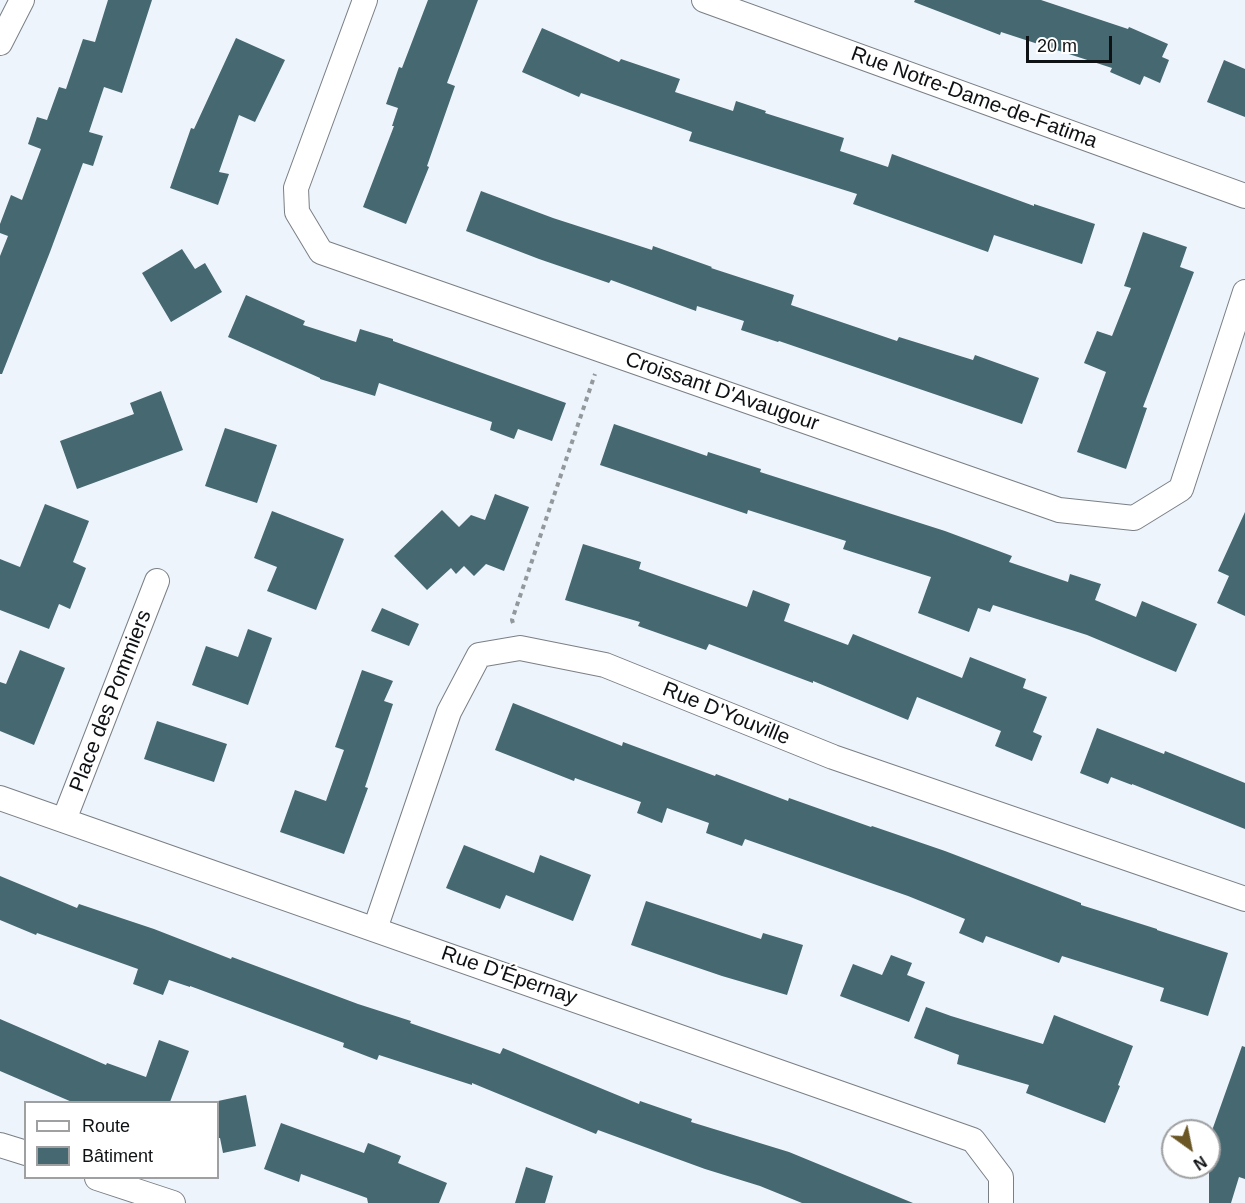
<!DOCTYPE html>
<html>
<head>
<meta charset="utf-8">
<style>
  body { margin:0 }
  #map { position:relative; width:1245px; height:1203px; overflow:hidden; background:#edf4fb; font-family:Arial,sans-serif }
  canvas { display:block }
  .legend { position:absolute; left:24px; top:1101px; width:195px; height:78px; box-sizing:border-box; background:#fff; border:2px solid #9fa0a1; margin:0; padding:8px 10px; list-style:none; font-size:18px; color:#0f1214 }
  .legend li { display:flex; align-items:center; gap:12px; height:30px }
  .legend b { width:30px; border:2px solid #9fa0a1 }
  .north { position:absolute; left:1161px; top:1119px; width:60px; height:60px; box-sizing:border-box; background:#fff; border:2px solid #9fa0a1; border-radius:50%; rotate:147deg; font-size:16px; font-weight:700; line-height:24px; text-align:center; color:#0f1214 }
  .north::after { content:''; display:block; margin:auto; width:21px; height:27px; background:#6a5725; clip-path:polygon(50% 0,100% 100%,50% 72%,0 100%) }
  .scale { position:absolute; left:1026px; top:36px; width:86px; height:27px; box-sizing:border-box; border:3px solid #0f1214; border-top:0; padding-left:8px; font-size:18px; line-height:21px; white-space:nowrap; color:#0f1214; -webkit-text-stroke:4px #fff; paint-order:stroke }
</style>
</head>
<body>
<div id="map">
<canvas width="1245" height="1203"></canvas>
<ul class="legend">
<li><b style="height:8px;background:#fff"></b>Route</li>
<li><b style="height:16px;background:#466870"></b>Bâtiment</li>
</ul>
<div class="north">N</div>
<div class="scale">20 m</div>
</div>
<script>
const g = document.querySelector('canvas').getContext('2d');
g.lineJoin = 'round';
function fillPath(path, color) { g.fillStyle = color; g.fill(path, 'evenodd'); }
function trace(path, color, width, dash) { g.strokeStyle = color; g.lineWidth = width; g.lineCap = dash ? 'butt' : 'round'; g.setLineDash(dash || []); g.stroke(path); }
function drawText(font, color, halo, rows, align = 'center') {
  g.font = font + ' Arial,sans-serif'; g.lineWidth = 4.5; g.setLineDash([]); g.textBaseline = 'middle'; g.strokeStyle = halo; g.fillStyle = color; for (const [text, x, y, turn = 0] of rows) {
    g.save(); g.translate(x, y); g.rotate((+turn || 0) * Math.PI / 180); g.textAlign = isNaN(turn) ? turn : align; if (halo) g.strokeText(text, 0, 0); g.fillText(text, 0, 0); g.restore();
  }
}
fillPath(new Path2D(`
  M108,0H152L122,93L104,87L89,132L103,136L93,166L83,163L50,252L2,374H0V256L8,236L0,233V224L11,195L22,200L41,149L28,144L37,117L47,120L59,87L66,89L83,39L95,42Z
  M428,0H478L447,83L455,86L427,166L429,167L406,224L363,207L394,126H392L398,108L386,104L399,67L402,68Z
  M915,0H1041L1128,29L1129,27L1168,44L1162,57L1169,60L1160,83L1144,76L1140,85L1110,72L1112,68L1001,32L1000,35L914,2Z
  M542,28L619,62L621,59L680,79L675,92L733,111L736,101L766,111L765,113L844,138L840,151L888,167L892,154L1034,206V204L1095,224L1082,264L994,235L988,252L853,204L857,194L689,141L692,132L581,93L579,97L522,72Z
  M236,38L285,60L255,122L239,115L219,172L229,174L218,205L170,188L191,128L194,129Z
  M1224,60L1245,69V117L1207,102Z
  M481,191L553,218L652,250L653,246L712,267L711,268L794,295L791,305L897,341L899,337L973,360L975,355L1039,378L1022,424L779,341L778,342L741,330L744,321L697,306L696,311L611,280L609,283L539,259L466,231Z
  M1143,232L1187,247L1180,267L1194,272L1143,407L1147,408L1126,469L1077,452L1106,372L1084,363L1097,331L1112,336L1131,288L1124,286Z
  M182,249L195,269L205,263L222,292L171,322L142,273Z
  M246,295L305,321L303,325L356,342L360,329L393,339V341L566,403L552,441L518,429L514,439L490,430L492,422L379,383L375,396L320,379V378L228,337Z
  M161,391L183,450L77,489L60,441L134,414L130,403Z
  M614,424L707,456L708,452L761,469L760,472L945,531L1012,556L1009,562L1068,582L1070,574L1101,584L1095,600L1136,617L1142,601L1197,624L1176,672L1087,635L993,605L990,612L978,608L969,632L918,613L931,577L843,549L846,541L748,510L747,514L600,465Z
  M225,428L277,445L257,503L205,486Z
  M495,494L529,507L504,571L486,564L474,576L464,566L456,574L451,568L427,590L394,556L442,510L459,527L471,515L485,520Z
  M45,504L89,521L73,562L86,568L70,609L59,604L49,629L0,610V559L20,567Z
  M272,511L344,539L316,610L267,591L277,567L254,558Z
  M1245,512V616L1217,603L1229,576L1218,571Z
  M583,544L641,562L639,569L747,607L753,590L790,604L784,621L848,645L853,634L962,678L970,657L1026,679L1023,688L1047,697L1033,732L1042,736L1032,761L995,746L1001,731L917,697L908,720L813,681V683L709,644L706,650L638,626L640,622L565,600Z
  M382,608L419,624L409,646L371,631Z
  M248,629L272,638L248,705L192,685L206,646L238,657Z
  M20,650L65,668L34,745L0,731V682L6,684Z
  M362,670L393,681L384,701L393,704L365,787L368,788L344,854L280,832L295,790L326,801L344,750L335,747Z
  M513,703L622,746L623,742L715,776L716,774L788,801L789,798L871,827L872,826L945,851L1081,903V905L1157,929V930L1228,953L1208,1016L1160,1001L1164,988L1062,956L1059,963L986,936L983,943L959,933L965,919L908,896L745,839L742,846L706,833L709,823L667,808L662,823L637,813L641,802L575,778L574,781L495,750Z
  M157,721L227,744L214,782L144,759Z
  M1097,728L1164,754L1165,751L1245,783V829L1132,784V785L1111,777L1108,784L1080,773Z
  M464,845L534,873L540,855L591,875L573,921L506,895L500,909L446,888Z
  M0,876L77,908L79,904L154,929L231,959L232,957L358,1004L411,1021L410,1023L500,1054L503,1048L639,1104L640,1101L692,1119L691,1122L789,1152L913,1203H802L760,1186L705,1169L598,1130L596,1134L472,1083V1085L379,1055L377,1060L343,1047L344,1043L190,986V987L169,980L163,995L133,984L138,969L37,933L36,935L0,920Z
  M646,901L761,939L763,933L803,945L787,995L722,976L631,945Z
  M891,955L912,963L907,975L925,982L909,1022L840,996L853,964L882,975Z
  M926,1007L951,1016L1043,1044L1054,1015L1133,1046L1118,1085L1120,1086L1105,1123L1026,1093L1029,1085L957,1064L959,1055L914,1038Z
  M0,1019L106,1065L107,1063L146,1077L159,1040L189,1051L170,1102H72L0,1071Z
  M1242,1046L1245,1047V1179L1239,1177L1231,1203H1209V1139Z
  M246,1095L256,1146L223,1153L220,1138H218V1101Z
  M281,1123L364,1153L368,1143L401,1156L398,1163L447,1183L439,1203H368L367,1198L301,1174L299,1182L264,1169Z
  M526,1167L553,1176L545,1203H515Z`), '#466870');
const minor = new Path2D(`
  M365,0L296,188L297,212L321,252L1059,510L1134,518L1181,489L1245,292
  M704,0L1245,196
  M0,43L22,0
  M0,798L973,1140L1001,1177V1203
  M64,820L157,581
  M375,929L449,712L479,655L520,648L605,665L833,757L1245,899
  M0,1145L26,1153
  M97,1178L173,1203`);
trace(minor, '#797f85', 26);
trace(new Path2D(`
  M513,623L512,620L595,374`), '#93989d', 4, [4.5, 4.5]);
trace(minor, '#fff', 24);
drawText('21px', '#0f1214', '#fff', [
  ["Rue Notre-Dame-de-Fatima",974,98,20],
  ["Croissant D'Avaugour",722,392,19],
  ["Place des Pommiers",111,701,-69],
  ["Rue D'Youville",726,714,22],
  ["Rue D'Épernay",509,976,19]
]);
</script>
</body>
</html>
